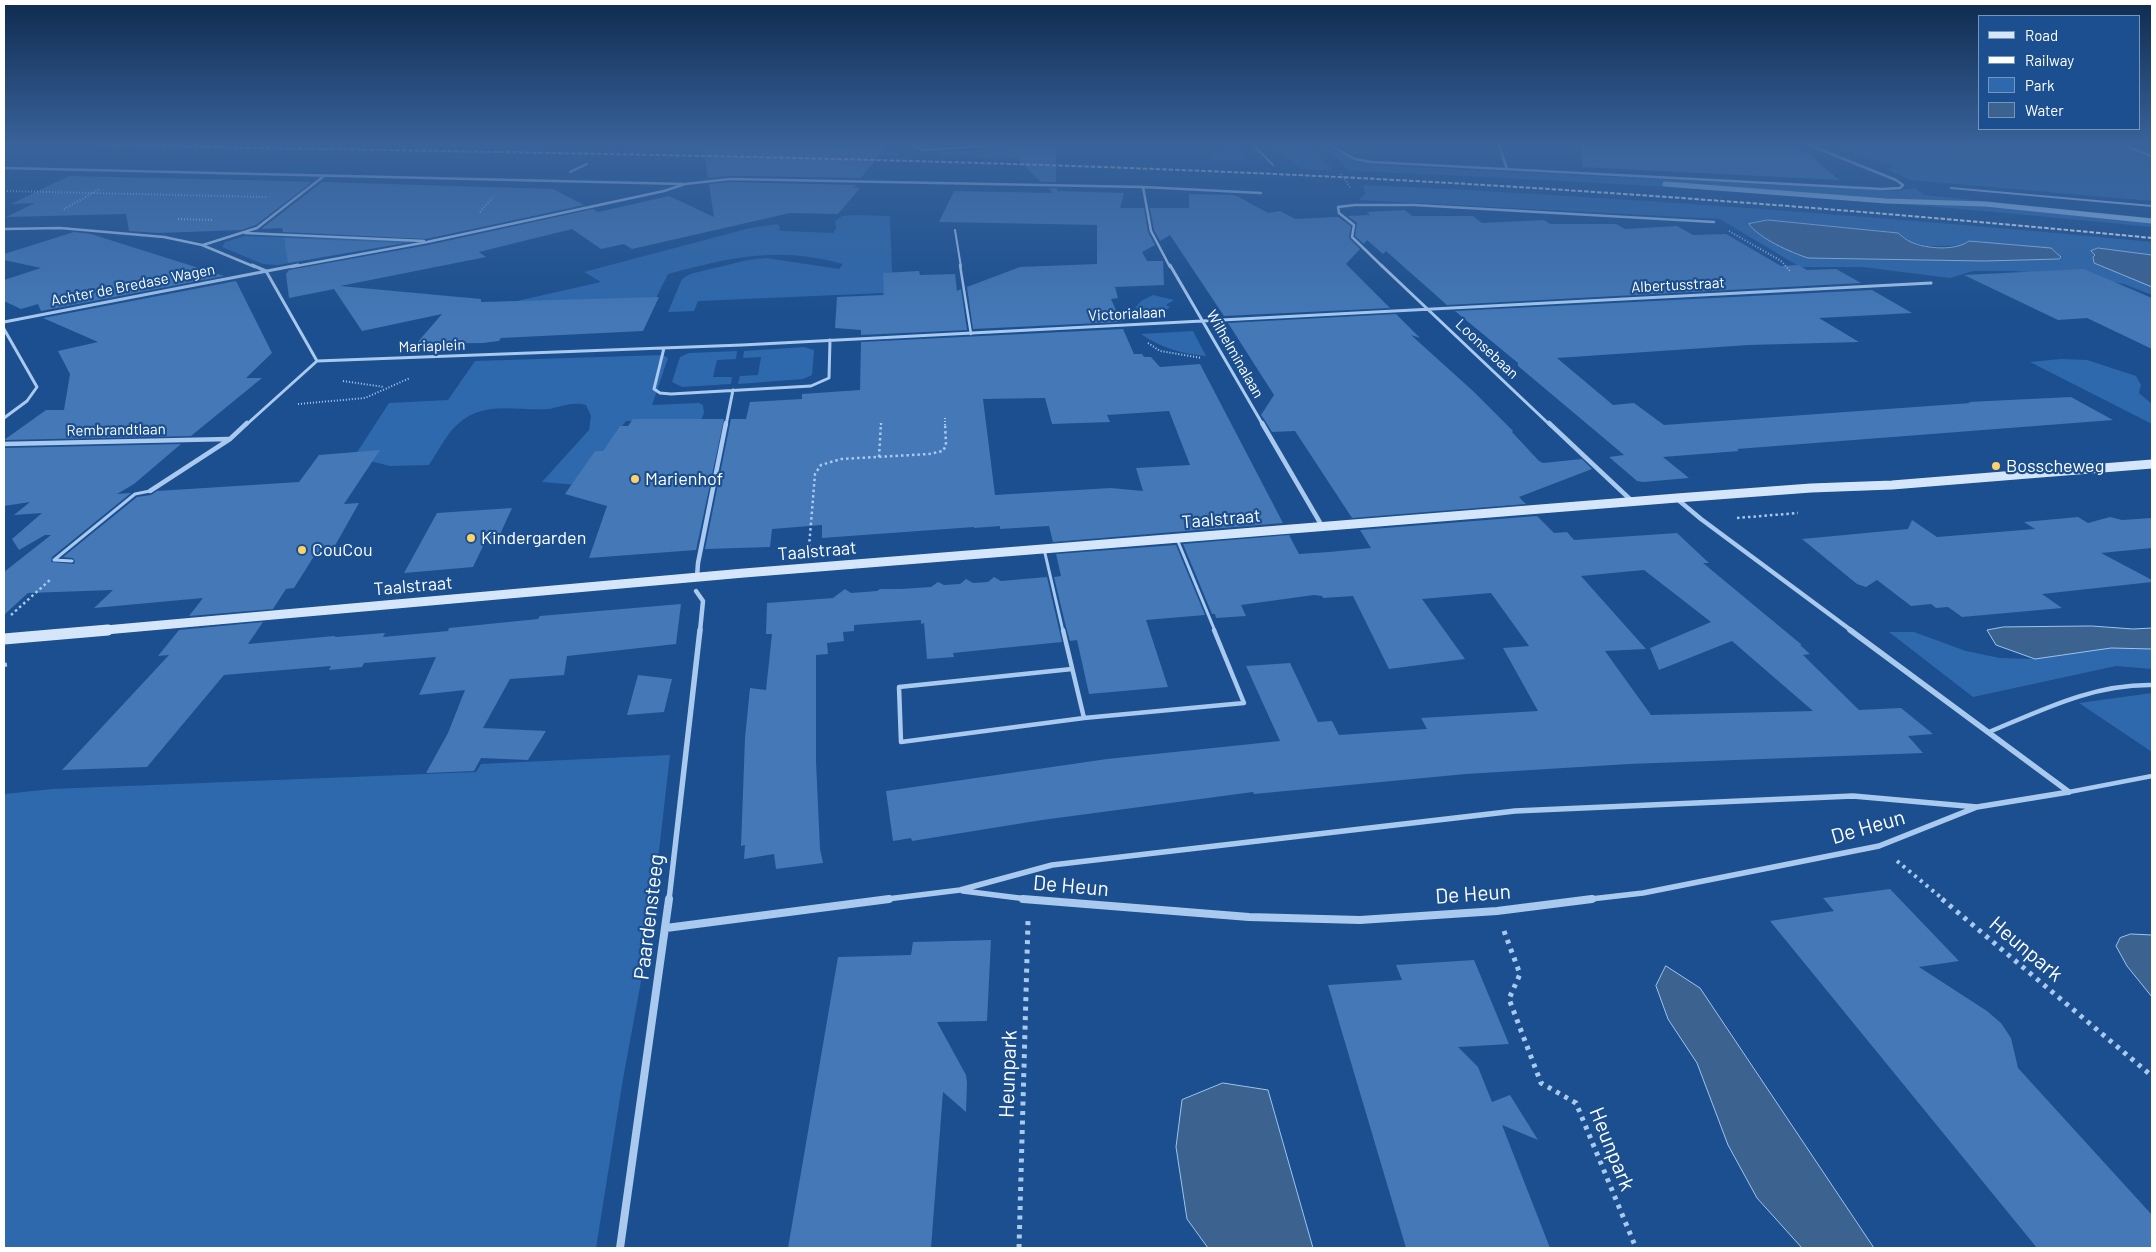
<!DOCTYPE html>
<html>
<head>
<meta charset="utf-8">
<style>
  body { margin:0 }
  #map { position:relative; width:2156px; height:1252px; overflow:hidden; background:#1b4f8f; font-family:Barlow,sans-serif }
  canvas { display:block }
  .frame { position:absolute; inset:0; border:5px solid #fff; pointer-events:none }
  .legend { position:absolute; left:1978px; top:15px; width:162px; height:115px; box-sizing:border-box; background:#1b4f8f; border:1px solid #7695bc; margin:0; padding:6px 9px; list-style:none; font-size:15px; color:#fff }
  .legend li { display:flex; align-items:center; gap:10px; height:25px }
  .legend b { width:25px; border:1px solid #7695bc }
</style>
</head>
<body>
<div id="map">
<canvas width="2156" height="1252"></canvas>
<div class="frame"></div>
<ul class="legend">
<li><b style="height:6px;background:#d6e6fa"></b>Road</li>
<li><b style="height:6px;background:#fff"></b>Railway</li>
<li><b style="height:14px;background:#2e69ad"></b>Park</li>
<li><b style="height:14px;background:#3c6290"></b>Water</li>
</ul>
</div>
<script>
const g = document.querySelector('canvas').getContext('2d');
g.lineJoin = 'round';
function fillPath(path, color) { g.fillStyle = color; g.fill(path, 'evenodd'); }
function trace(path, color, width, dash) { g.strokeStyle = color; g.lineWidth = width; g.lineCap = dash ? 'butt' : 'round'; g.setLineDash(dash || []); g.stroke(path); }
function drawText(font, color, halo, rows, align = 'center') {
  g.font = font + ' Barlow,sans-serif'; g.lineWidth = 4.5; g.setLineDash([]); g.textBaseline = 'middle'; g.strokeStyle = halo; g.fillStyle = color; for (const [text, x, y, turn = 0] of rows) {
    g.save(); g.translate(x, y); g.rotate((+turn || 0) * Math.PI / 180); g.textAlign = isNaN(turn) ? turn : align; if (halo) g.strokeText(text, 0, 0); g.fillText(text, 0, 0); g.restore();
  }
}
fillPath(new Path2D(`
  M411,145L664,148L663,145H741L897,153L900,156Z
  M1233,145L1237,146L1243,160H1212L1215,149L1233,148Z
  M1271,145C1302,145 1312,145 1332,170L1301,169Z
  M1316,145H1324L1358,162L1377,165L1897,191L1914,188L1925,195L2152,218V227C1885,200 1617,181 1348,171L1339,160Z
  M1867,145L2115,146L2152,159V201L1910,180L1885,169L1892,166L1834,146Z
  M995,148L1005,149L1016,158L941,156L937,152Z
  M1363,185C1626,197 1889,217 2152,242V255L2099,248L2096,255L2113,271L2152,287V295L2124,284L2076,275L2011,271H1973L1950,278L1863,267H1800L1720,219L1359,200L1365,194ZM1768,220L1898,233L1911,242L1928,246L2016,245L2051,248L2058,253L2059,259L1984,261L1808,258L1793,253L1749,224Z
  M854,215L890,216L892,271L893,273L884,327L883,293L698,301L694,311L668,312L682,279L690,274L748,260L766,258L839,269L843,264C778,246 731,257 668,274L655,300L495,306L601,282L584,272L750,228L777,224L780,227L779,230L784,231L833,233L836,228L835,221L842,216Z
  M245,236L409,241L412,242L278,265L263,264L222,247L225,242Z
  M1153,295L1174,300L1166,305L1170,307L1166,310L1161,309L1156,312L1135,308L1141,301Z
  M1193,331L1206,356C1182,354 1161,348 1141,334Z
  M804,347L814,350L812,375L803,379L738,384L740,376L758,375L761,357L743,358L744,351Z
  M737,351L736,359L717,360L713,377H732L731,384L682,387L672,382L680,357L689,353Z
  M663,355L668,358L652,405L699,403L703,405L704,413L701,421H626L577,485L542,482L589,430L591,416L586,405C573,401 561,407 548,409C518,411 483,400 458,424C447,433 437,453 429,465L390,466L354,457L389,403L448,400L475,361Z
  M2061,359L2087,360L2136,376L2141,385L2139,393L2152,404V424L2030,362Z
  M1889,632H1914L1966,651L2000,658L2035,659L2111,648L2152,649V669L2116,666L1973,697Z
  M2152,693V752L2079,703Z
  M670,755L649,938L623,1079L596,1248H4V794L52,789L476,772L481,764Z`), '#2e69ad');
const water = new Path2D(`
  M1768,220L1898,233C1902,236 1906,240 1911,242C1926,249 1956,251 1969,241L2051,248L2061,257L2059,259L1984,261L1808,258C1792,253 1758,238 1749,224Z
  M2098,248L2152,255V287L2094,263L2093,257L2095,255L2091,251Z
  M2092,626L2133,629L2152,628V649L2111,648L2035,659L1996,645L1987,630L2003,627Z
  M2131,934L2152,935V997L2127,966L2116,946L2120,938Z
  M1666,966L1700,988L1874,1248H1802L1757,1198L1728,1145L1697,1063L1668,1019L1656,986Z
  M1223,1083L1268,1090L1313,1248H1208L1187,1219L1176,1147L1182,1100Z`);
fillPath(water, '#3c6290');
trace(water, '#9cc4f0', 1);
trace(new Path2D(`
  M1665,184L1886,201L1985,204L2152,221`), '#9cc4f0', 5);
fillPath(new Path2D(`
  M703,145H887L861,178L730,176L708,178Z
  M1582,145H1789L1808,153L1839,180L1582,167Z
  M1056,147V182H1041L1007,149Z
  M69,176L246,180L312,182L256,225L241,230L158,233L129,231L126,214L6,217L35,203L11,204Z
  M322,182L553,189L584,205L426,239L283,232L282,228L261,229Z
  M730,182L856,185L854,188H860L838,214L790,213L632,249L624,244L601,249L572,229L479,252L486,257L340,286L481,299V302L659,297L643,331L501,338L499,341L483,343L416,344L442,314L362,331L334,289L289,298L286,274L289,270L428,245L593,209L598,212L669,196L714,217L709,184Z
  M1048,188H1057V191L1124,193L1120,208H1144L1148,232L1155,245L1142,252L1147,261H1163L1164,285L1115,287L1118,298L1111,299L1121,322L973,329L967,287L1020,267L1097,264V225L939,222L954,191L1053,193Z
  M1189,194L1235,195L1268,213L1280,211L1295,219L1338,217L1351,226L1349,238L1360,249L1346,264L1390,308L1224,316L1170,235L1160,241L1154,230L1150,208H1189Z
  M1405,210L1412,216H1473L1482,223L1544,220L1550,224H1616L1625,229L1677,226L1693,235L1726,234L1781,266L1798,265L1807,270L1836,269L1861,283L1447,305L1386,251L1383,254L1367,240L1364,244L1355,236L1357,223L1348,216L1370,215L1367,212Z
  M74,232L91,234L224,276L41,311L38,304L21,309L4,301V280L41,268L4,260V254Z
  M284,238L403,243L288,263Z
  M2084,269L2152,298V349L2087,318L2058,320L1964,275Z
  M919,271L920,275L955,274L957,291L961,289L967,330L861,335V330L835,328L837,297L884,295L883,273Z
  M236,281L272,353L246,378H262L191,436L4,440L46,410H64L70,374L58,351L98,342L43,318Z
  M1872,290L1912,313L1819,318L1859,342L1749,345L1557,358L1613,405L1634,403L1664,425L1971,403L1968,402L2071,397L2113,420L1737,449L1739,451L1663,457L1689,478L1643,482L1637,481L1609,457L1624,455L1518,366V363L1455,311Z
  M1396,314L1420,338L1411,335L1473,391L1513,431L1512,432L1539,461L1543,463L1582,459L1592,469L1519,497L1526,504L1352,518L1295,431L1272,432L1264,419L1261,415L1274,395L1228,323Z
  M1123,329L1134,354H1142L1144,357H1151L1160,367L1200,364L1283,523L1053,542L1049,526L1000,529V526L974,528V527L822,538V525L772,529L770,547L705,549L731,419H746L750,402L802,399V394L860,390L861,342ZM1045,398L1052,424L1110,422L1107,415L1169,411L1190,465L1136,468L1143,491L1111,488L995,495L983,399Z
  M633,419H724L696,550L589,558L607,506L565,494L595,451H603L620,426H628Z
  M181,444L134,484L117,494L131,493L52,557L51,562L74,564L75,561L73,558L63,557L137,497L151,495L157,491L299,482L319,455L380,450L344,504L359,503L332,551L316,553L294,588L286,589L273,609L189,616L203,598L94,608L113,590L28,593L4,615V572L51,535H45L19,550L12,539L42,513L14,515L30,502L4,506V448Z
  M512,508L497,541L485,542L473,567L404,573L437,513Z
  M1537,516L1554,533L1567,532L1574,540L1677,533L1709,563H1703L1802,645H1800L1810,654L1803,655L1859,710L1901,708L1933,734L1908,736L1923,753L1629,764L1466,774L1254,794L1253,792L1042,820L912,841L911,838L893,841L886,791L1107,759L1280,741L1246,666L1290,663L1318,722L1332,721L1339,735L1427,729L1421,718L1538,711L1503,648L1529,646L1491,593L1422,599L1465,659L1389,669L1353,596L1323,598L1322,596L1314,595L1241,605L1246,616L1216,618L1215,614H1212L1183,544L1289,535L1299,554L1329,552L1371,548L1360,530ZM1644,570L1711,622L1650,648L1659,670L1732,641L1813,711L1651,715L1605,651L1646,649L1581,576Z
  M2078,517L2088,523L2110,517L2122,520L2152,518V548L2101,553L2152,580V582L2042,594L2062,608L1962,617L1948,607L1936,608L1931,604L1911,606L1877,580L1866,587L1857,584L1802,539L1908,529L1912,520L1937,537L2035,529L2024,522Z
  M1176,545L1205,615L1146,620L1168,687L1089,694L1077,640L1070,641L1066,627L1054,577L1061,576L1056,554Z
  M994,577L1001,581L1047,577L1062,642L953,653L954,657L927,659L924,623L921,624V620L854,625V631L843,632L844,641L827,643L828,654L816,655V761L820,849L823,863L776,869L774,854L744,859L745,845L741,846L745,738L750,688L766,690L772,634H766L767,603L833,598L845,589L851,593L877,591L880,589H901L931,587L938,582L944,585L960,584L966,579L973,583L988,582Z
  M681,604L676,644L567,656L564,675L510,679L483,728L546,731L528,760L481,758L474,771L426,773L448,733L465,690L419,695L436,657L364,663L362,667L329,670L331,666L224,675L147,767L62,770L169,655L158,656L179,630L263,622L248,644L334,636L336,637L385,633L383,637L448,631L449,628L538,619L540,616Z
  M638,675L672,679L664,712L627,715Z
  M1890,889L1959,961L1919,967L1987,1011L2001,1023L2011,1038L2018,1068L2152,1215V1248H2037L1770,921L1834,911L1823,898Z
  M991,940L987,1021L937,1022L966,1075L967,1082L966,1112L943,1092L931,1248H788L838,957L911,955L913,942Z
  M1474,960L1509,1044L1458,1047L1478,1067L1492,1102L1510,1095L1538,1140L1502,1125L1550,1248H1406L1328,985L1402,980L1396,965Z`), '#4478b7');
trace(new Path2D(`
  M1341,174L1350,187
  M4,191L266,197
  M64,209L100,189
  M480,212L492,198
  M178,219L214,220
  M1729,231L1781,261L1790,271
  M1148,343L1160,351L1202,358
  M343,381L384,387
  M298,404L365,398L410,378
  M945,418V425
  M881,425V422`), '#a9c9ee', 2, [1, 2]);
trace(new Path2D(`
  M879,457L881,423
  M1737,518L1798,513
  M809,547L815,474L821,465L841,459L929,454L943,451L946,445L945,423
  M11,615L51,579`), '#a9c9ee', 2.5, [2.5, 3]);
trace(new Path2D(`
  M4,665L10,664
  M1897,861L1944,900`), '#a9c9ee', 4, [3, 4.5]);
trace(new Path2D(`
  M1942,899L2152,1076
  M1504,931L1520,974L1509,999L1541,1083L1576,1103L1636,1248
  M1019,1248L1028,921`), '#a9c9ee', 5, [4, 5.5]);
trace(new Path2D(`
  M1253,145L1273,165
  M570,172L587,164
  M1951,188L2152,206
  M955,230L961,267`), '#a9c9ee', 2);
trace(new Path2D(`
  M960,265L971,334`), '#a9c9ee', 2.5);
trace(new Path2D(`
  M1177,539L1215,631
  M1044,549L1063,631
  M72,561L54,560L135,494L150,491`), '#a9c9ee', 3);
trace(new Path2D(`
  M1063,630L1084,718L1244,703L1214,630
  M1072,669L899,687L901,742L1084,718
  M1989,732C2042,710 2093,684 2152,685
  M2069,792L2152,776`), '#a9c9ee', 4.5);
trace(new Path2D(`
  M912,145L922,150L1003,145
  M1329,145L1355,159L1371,162L1882,189L1900,188L1903,185L1896,180L1809,145
  M1499,145L1507,169
  M2122,145L2152,156
  M4,168L683,184
  M1143,187L1151,231L1170,267
  M4,229L60,228L164,237L202,245L255,267
  M245,233L424,241
  M203,245L257,228L324,176
  M291,267L427,242L664,191L685,184L730,179L1143,187L1261,193
  M1383,267L1352,237L1354,225L1339,213L1338,207L1355,205H1414L1714,222`), '#a9c9ee', 2.5);
trace(new Path2D(`
  M252,265L266,271
  M1170,265L1263,425
  M1381,265L1550,425
  M266,271L317,361
  M4,322L298,265
  M4,329L37,387L27,401L4,418
  M664,348L654,389L660,393L671,394L811,386L829,378L830,340
  M246,425L317,361L742,345L1931,283
  M726,425L733,390`), '#a9c9ee', 3);
trace(new Path2D(`
  M1262,423L1322,526
  M1549,423L1633,502
  M4,444L229,439
  M150,491L230,439L247,423
  M1677,499L1701,519L1852,631
  M697,577L698,563L726,423
  M696,591L703,601L700,631`), '#a9c9ee', 4.5);
trace(new Path2D(`
  M1850,630L2069,792
  M963,891L1035,900
  M669,900L700,630
  M879,900L960,890L1052,865L1515,811L1853,796L1977,807
  M1582,900L1643,893L1879,846L1977,807L2069,792`), '#a9c9ee', 5.5);
trace(new Path2D(`
  M1023,899L1249,917L1360,920L1497,911L1592,899
  M666,928L889,899
  M620,1248L669,899`), '#a9c9ee', 8);
trace(new Path2D(`
  M94,631L744,573L1677,498L1811,488L1892,485L2152,464`), '#d6e6fa', 9);
trace(new Path2D(`
  M4,639L108,630`), '#d6e6fa', 11);
trace(new Path2D(`
  M90,145C477,152 865,156 1252,173C1552,186 1852,209 2152,238`), '#fff', 2, [4.5, 2]);
const sky = g.createLinearGradient(0, 0, 0, 321);
sky.addColorStop(0, '#0f2b4f');
sky.addColorStop(0.45, '#39639b');
sky.addColorStop(1, '#39639b00');
g.fillStyle = sky;
g.fillRect(0, 0, 2156, 321);
for (const [x, y, r, color] of [
  [1996,466,5,"#ffd166"],
  [635,479,5,"#ffd166"],
  [471,538,5,"#ffd166"],
  [302,550,5,"#ffd166"]
]) { const dot = new Path2D(); dot.arc(x, y, r, 0, 2 * Math.PI); g.fillStyle = color; g.fill(dot); trace(dot, '#1b4f8f', 2); }
drawText('15px', '#fff', '#1b4f8f', [
  ["Achter de Bredase Wagen",133,285,-11],
  ["Albertusstraat",1678,285,-3],
  ["Victorialaan",1127,314,-3],
  ["Mariaplein",432,346,-2],
  ["Loonsebaan",1487,349,43],
  ["Wilhelminalaan",1235,354,60],
  ["Rembrandtlaan",116,430,-1]
]);
drawText('18px', '#fff', '#1b4f8f', [
  ["Bosscheweg",2006,466],
  ["Marienhof",645,479],
  ["Kindergarden",481,538],
  ["CouCou",312,550]
], 'left');
drawText('18px', '#fff', '#1b4f8f', [
  ["Taalstraat",1221,519,-5],
  ["Taalstraat",817,551,-5],
  ["Taalstraat",413,586,-5]
]);
drawText('21px', '#fff', '#1b4f8f', [
  ["De Heun",1868,827,-16],
  ["De Heun",1071,886,5],
  ["De Heun",1473,894,-4],
  ["Paardensteeg",649,917,-83],
  ["Heunpark",2026,949,40],
  ["Heunpark",1008,1074,-88],
  ["Heunpark",1612,1149,68]
]);
</script>
</body>
</html>
